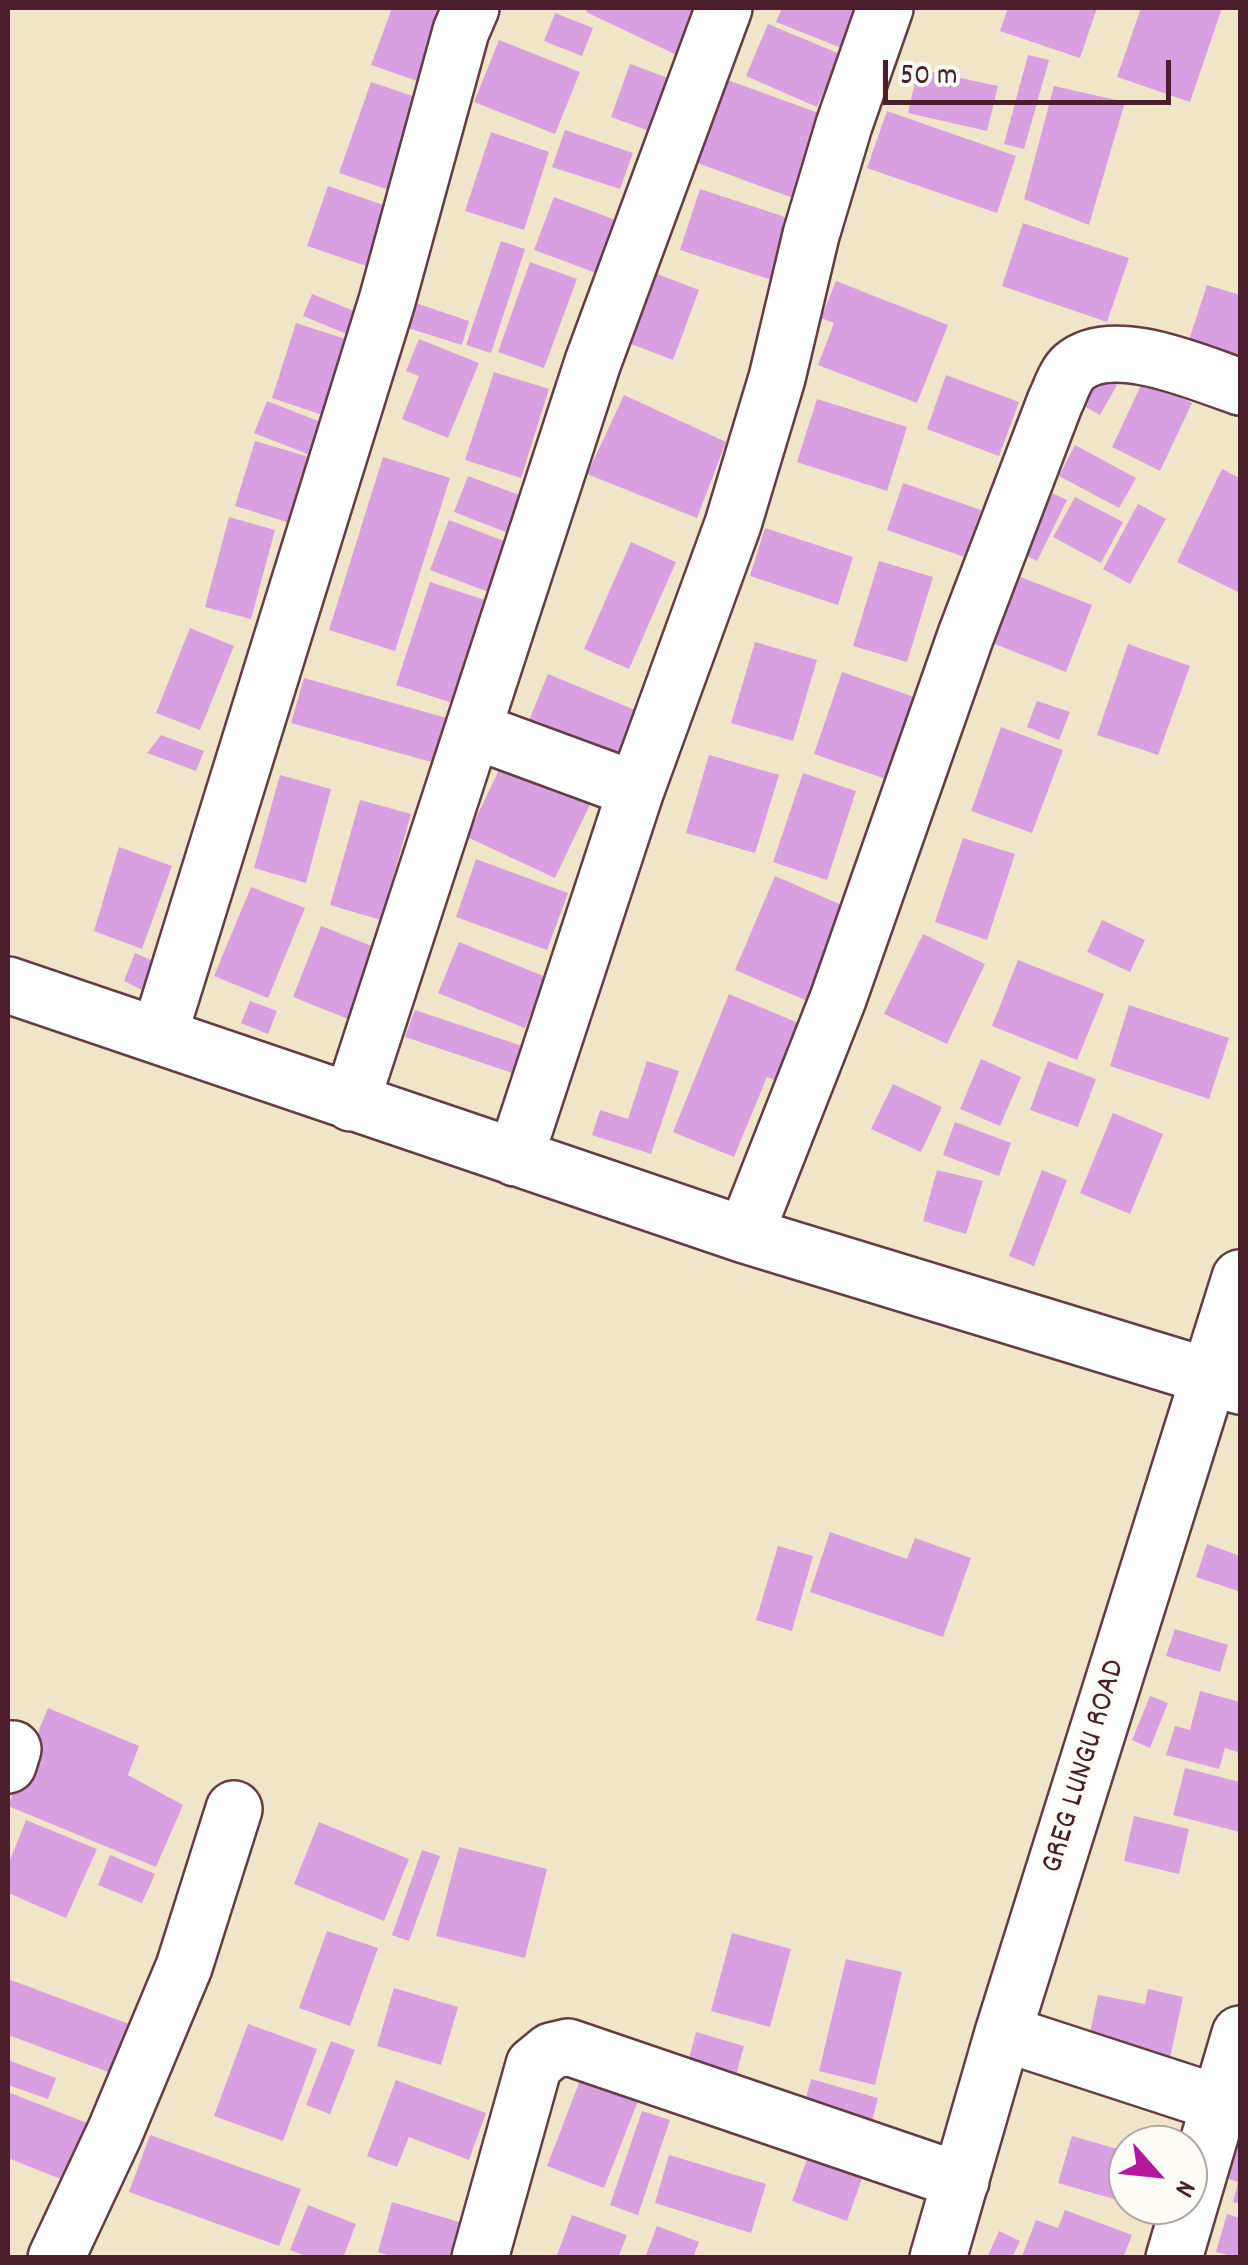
<!DOCTYPE html>
<html>
<head>
<meta charset="utf-8">
<style>
  body { margin:0 }
  #map { position:relative; width:1248px; height:2265px; overflow:hidden; background:#f1e5c9; font-family:Dekko,sans-serif }
  canvas { display:block }
  .frame { position:absolute; inset:0; border:10px solid #4a1f2b; pointer-events:none }
  .north { position:absolute; left:1108px; top:2125px; width:100px; height:100px; box-sizing:border-box; background:#fdfcf7; border:2px solid #b5a4a5; border-radius:50%; rotate:117deg; font-size:28px; font-weight:700; line-height:40px; text-align:center; color:#4a1f2b }
  .north::after { content:''; display:block; margin:auto; width:35px; height:45px; background:#b5179e; clip-path:polygon(50% 0,100% 100%,50% 72%,0 100%) }
  .scale { position:absolute; left:883px; top:60px; width:288px; height:45px; box-sizing:border-box; border:5px solid #4a1f2b; border-top:0; padding-left:12px; font-size:30px; line-height:35px; white-space:nowrap; color:#4a1f2b; -webkit-text-stroke:8px #fdfcf7; paint-order:stroke }
</style>
</head>
<body>
<div id="map">
<canvas width="1248" height="2265"></canvas>
<div class="frame"></div>
<div class="north">N</div>
<div class="scale">50 m</div>
</div>
<script>
const g = document.querySelector('canvas').getContext('2d');
g.lineJoin = 'round';
function fillPath(path, color) { g.fillStyle = color; g.fill(path, 'evenodd'); }
function trace(path, color, width, dash) { g.strokeStyle = color; g.lineWidth = width; g.lineCap = dash ? 'butt' : 'round'; g.setLineDash(dash || []); g.stroke(path); }
function drawText(font, color, halo, rows, align = 'center') {
  g.font = font + ' Dekko,sans-serif'; g.lineWidth = 10; g.setLineDash([]); g.textBaseline = 'middle'; g.strokeStyle = halo; g.fillStyle = color; for (const [text, x, y, turn = 0] of rows) {
    g.save(); g.translate(x, y); g.rotate((+turn || 0) * Math.PI / 180); g.textAlign = isNaN(turn) ? turn : align; if (halo) g.strokeText(text, 0, 0); g.fillText(text, 0, 0); g.restore();
  }
}
fillPath(new Path2D(`
  M392,8H453L426,84L371,65Z
  M588,8H705L681,57L586,12Z
  M782,8H866L849,51L776,22Z
  M1008,8H1097L1080,58L1000,31Z
  M1141,8H1222L1190,102L1117,77Z
  M555,13L593,28L582,56L544,41Z
  M768,24L840,54L817,107L746,76Z
  M499,40L580,72L555,134L474,102Z
  M1028,55L1049,60L1024,149L1004,144Z
  M630,64L671,79L652,132L611,117Z
  M918,69L998,86L987,131L908,113Z
  M722,78L824,115L793,198L692,161Z
  M371,82L430,102L398,193L339,173Z
  M1054,86L1125,102L1089,225L1024,199Z
  M887,111L1016,156L997,213L867,168Z
  M565,130L633,153L620,189L552,167Z
  M491,132L549,152L524,230L465,211Z
  M328,186L398,210L378,270L307,246Z
  M700,189L797,221L778,282L680,250Z
  M554,197L621,222L602,275L534,250Z
  M1023,223L1129,258L1107,322L1002,286Z
  M501,241L525,249L491,353L466,345Z
  M530,262L577,279L544,368L498,352Z
  M657,274L699,290L673,360L631,344Z
  M836,281L948,325L917,403L818,365L834,323L821,318Z
  M1207,285L1240,295L1238,356L1189,340Z
  M312,294L379,321L371,344L303,316Z
  M416,303L469,321L462,345L408,328Z
  M296,323L358,343L334,419L272,398Z
  M419,339L479,363L448,438L402,419L419,376L406,371Z
  M494,372L549,389L521,478L465,460Z
  M946,375L1019,402L999,456L927,429Z
  M1099,375L1117,385L1100,415L1082,405Z
  M1144,379L1192,403L1160,471L1112,447Z
  M624,395L726,442L697,518L587,474Z
  M817,399L907,427L887,491L797,462Z
  M267,401L323,423L310,455L254,433Z
  M255,441L309,457L290,523L235,506Z
  M1075,445L1136,478L1119,508L1059,476Z
  M383,457L450,478L395,651L329,630Z
  M1222,469L1240,478V593L1177,562Z
  M468,476L530,499L516,536L454,512Z
  M903,483L981,510L964,557L887,530Z
  M1041,488L1067,500L1037,561L1012,548Z
  M1075,497L1123,522L1101,563L1053,537Z
  M1138,504L1166,519L1130,584L1103,569Z
  M229,517L275,530L251,619L205,607Z
  M449,520L512,544L494,594L430,570Z
  M765,528L853,557L838,605L750,576Z
  M631,542L676,562L629,669L584,649Z
  M879,561L933,577L907,662L853,646Z
  M1013,574L1092,605L1066,672L987,641Z
  M430,582L497,604L462,706L396,685Z
  M190,628L234,646L200,730L156,713Z
  M755,642L817,660L793,741L731,723Z
  M1128,644L1190,666L1158,755L1097,735Z
  M842,672L926,701L897,783L814,754Z
  M548,674L647,715L626,766L527,725Z
  M304,678L465,723L453,768L291,723Z
  M1037,701L1070,712L1059,740L1027,727Z
  M1001,727L1063,750L1032,833L971,811Z
  M161,735L204,751L196,771L147,753Z
  M507,753L595,794L555,878L467,837Z
  M709,755L779,775L755,853L686,833Z
  M803,773L856,791L827,880L773,862Z
  M280,775L331,789L306,883L254,868Z
  M360,800L411,814L381,920L330,905Z
  M963,838L1015,854L987,940L935,922Z
  M119,847L172,866L142,949L94,931Z
  M476,859L568,893L547,950L456,917Z
  M775,876L853,910L812,1003L735,970Z
  M251,887L305,908L268,998L214,976Z
  M1102,920L1145,940L1130,972L1087,952Z
  M321,926L392,954L363,1025L293,997Z
  M923,934L985,964L947,1044L884,1014Z
  M459,942L546,977L525,1028L438,993Z
  M135,953L169,968L158,998L124,981Z
  M1018,960L1104,994L1077,1060L992,1026Z
  M729,994L808,1027L784,1084L767,1077L734,1157L673,1132Z
  M250,1001L277,1011L268,1034L241,1023Z
  M1129,1005L1229,1038L1209,1099L1110,1066Z
  M415,1010L543,1053L533,1080L405,1037Z
  M981,1059L1021,1077L1000,1126L960,1109Z
  M647,1061L679,1071L651,1154L592,1135L600,1110L628,1119Z
  M1048,1061L1096,1079L1078,1127L1030,1110Z
  M893,1084L942,1107L921,1152L871,1129Z
  M1113,1113L1163,1134L1130,1214L1080,1193Z
  M955,1122L1011,1143L999,1176L943,1155Z
  M937,1170L983,1181L966,1234L923,1221Z
  M1042,1170L1067,1180L1034,1266L1009,1256Z
  M830,1532L907,1559L915,1538L971,1558L943,1637L810,1592Z
  M1207,1544L1240,1556L1238,1591L1196,1577Z
  M778,1546L813,1556L792,1631L756,1620Z
  M1175,1629L1228,1645L1220,1672L1166,1656Z
  M1200,1691L1240,1702V1753L1225,1748L1219,1769L1166,1755L1175,1726L1190,1730Z
  M1150,1696L1168,1703L1150,1748L1132,1740Z
  M48,1708L139,1746L128,1775L183,1805L156,1867L8,1806Z
  M1185,1768L1240,1782V1832L1173,1815Z
  M1134,1816L1189,1829L1179,1874L1124,1861Z
  M26,1820L97,1849L66,1918L8,1893V1865Z
  M319,1822L409,1859L384,1921L294,1884Z
  M459,1847L547,1869L525,1958L436,1936Z
  M422,1850L440,1856L409,1941L392,1935Z
  M110,1855L155,1874L142,1903L98,1885Z
  M327,1931L378,1948L350,2026L299,2008Z
  M732,1933L791,1949L770,2027L711,2011Z
  M846,1959L902,1972L875,2085L819,2071Z
  M8,1979L137,2027L119,2076L8,2035Z
  M394,1988L458,2007L441,2065L377,2046Z
  M1148,1989L1183,1997L1169,2063L1087,2046L1098,1995L1145,2004Z
  M248,2024L317,2049L283,2141L214,2116Z
  M696,2032L744,2046L733,2086L685,2073Z
  M331,2041L355,2050L330,2114L306,2105Z
  M8,2060L56,2078L48,2099L8,2085Z
  M581,2078L638,2101L604,2188L547,2166Z
  M811,2079L878,2098L872,2121L805,2102Z
  M396,2080L486,2113L469,2160L409,2137L397,2167L367,2156Z
  M8,2092L92,2125L68,2182L8,2158Z
  M642,2111L670,2120L638,2215L610,2205Z
  M150,2135L301,2189L279,2246L129,2192Z
  M1072,2136L1128,2152V2203L1058,2183Z
  M1227,2139L1240,2143V2204L1233,2202L1238,2182L1217,2175Z
  M810,2151L865,2170L847,2221L792,2201Z
  M669,2155L766,2184L751,2233L655,2203Z
  M392,2202L466,2224L457,2258H397L378,2252Z
  M308,2205L356,2224L343,2258H311L290,2250Z
  M1065,2210L1132,2235L1123,2258L1022,2256L1036,2220L1058,2228Z
  M1227,2214L1240,2218V2258L1216,2252Z
  M572,2215L627,2235L618,2258H556Z
  M657,2226L699,2242L693,2258H645Z
  M999,2231L1020,2241L1012,2258H987Z`), '#d8a0e1');
const minor = new Path2D(`
  M473,730L636,790
  M8,985L745,1235L1240,1386
  M159,1035L387,301L461,31L471,8
  M351,1103L593,362L724,8
  M515,1158L636,790L733,524L777,378L811,235L844,125L885,8
  M745,1235L838,999L966,635L1055,402C1060,392 1065,375 1074,367C1112,334 1199,373 1240,387
  M8,1765L13,1749
  M1003,2033L1221,2104
  M56,2258L115,2132L184,1967L234,1809
  M480,2258L534,2065L551,2051L568,2047L961,2181
  M938,2258L1003,2033L1240,1278
  M1174,2258L1240,2034`);
trace(minor, '#633d43', 60);
trace(minor, '#fff', 55);
drawText('32px', '#4a1f2b', '#fdfcf7', [
  ["GREG LUNGU ROAD",1086,1767,-73]
]);
</script>
</body>
</html>
